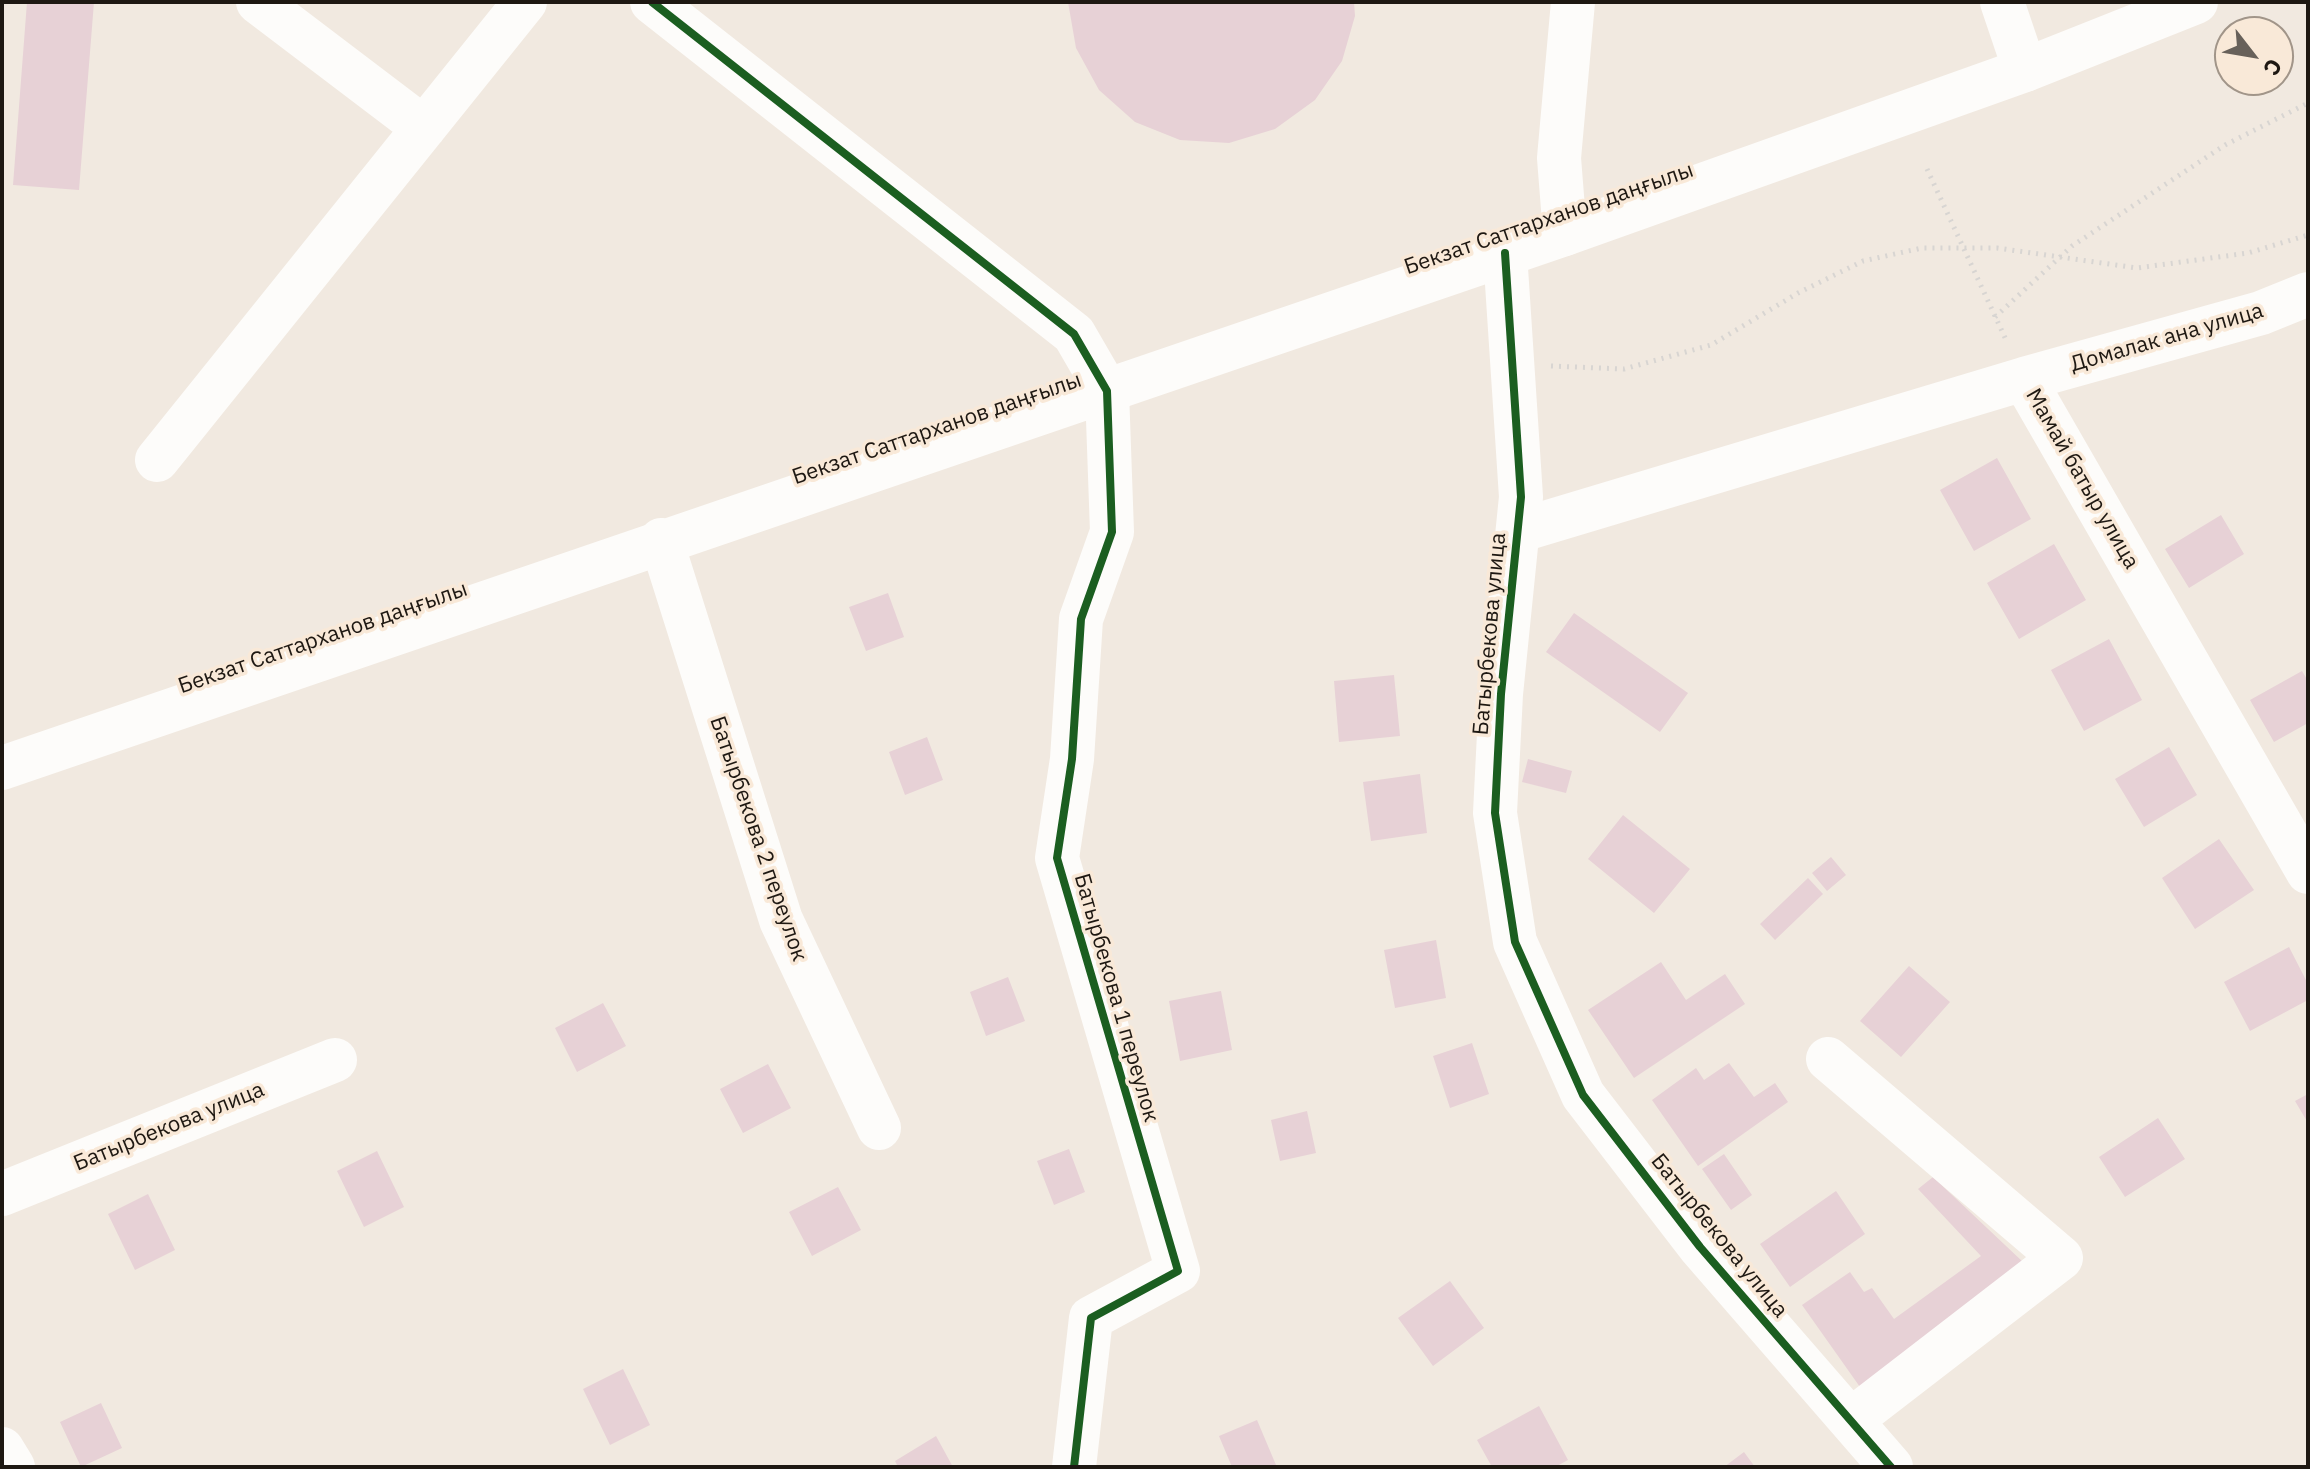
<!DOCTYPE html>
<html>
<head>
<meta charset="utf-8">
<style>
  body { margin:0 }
  #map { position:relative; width:2310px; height:1469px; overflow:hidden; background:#f1e9e0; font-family:"IBM Plex Sans",sans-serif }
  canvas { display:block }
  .frame { position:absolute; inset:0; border:4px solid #1e1812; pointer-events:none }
  .north { position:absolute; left:2214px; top:16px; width:80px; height:80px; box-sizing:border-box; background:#f9e9d8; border:2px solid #a19589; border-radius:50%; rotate:121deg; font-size:22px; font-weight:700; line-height:32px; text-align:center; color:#1e1812 }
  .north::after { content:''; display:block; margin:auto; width:28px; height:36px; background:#68615a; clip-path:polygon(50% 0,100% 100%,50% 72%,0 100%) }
</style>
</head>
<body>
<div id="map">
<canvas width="2310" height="1469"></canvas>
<div class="frame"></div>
<div class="north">С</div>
</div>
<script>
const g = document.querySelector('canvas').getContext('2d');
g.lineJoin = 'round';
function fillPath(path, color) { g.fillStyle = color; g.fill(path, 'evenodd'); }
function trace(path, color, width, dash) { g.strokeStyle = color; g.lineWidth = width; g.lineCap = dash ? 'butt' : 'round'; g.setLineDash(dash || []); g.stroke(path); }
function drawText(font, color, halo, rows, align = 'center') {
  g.font = font + ' "IBM Plex Sans",sans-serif'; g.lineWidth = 7; g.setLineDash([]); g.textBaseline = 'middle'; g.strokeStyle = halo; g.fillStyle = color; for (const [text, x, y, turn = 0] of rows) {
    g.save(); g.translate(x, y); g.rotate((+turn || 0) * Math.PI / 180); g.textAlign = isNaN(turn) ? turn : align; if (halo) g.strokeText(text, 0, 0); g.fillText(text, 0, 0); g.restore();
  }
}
fillPath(new Path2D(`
  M27,2H94L79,190L13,185Z
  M1068,2H1354L1355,16L1342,61L1315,100L1275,129L1229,143L1180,140L1135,122L1099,90L1076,48Z
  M1997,458L2031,519L1974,551L1940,490Z
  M2221,515L2244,554L2189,588L2165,549Z
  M2054,544L2086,600L2019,639L1987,583Z
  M888,593L904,637L866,651L849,607Z
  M1574,613L1688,693L1660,732L1546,652Z
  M2109,639L2142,700L2084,731L2051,670Z
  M2302,671L2308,681V723L2274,742L2250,700Z
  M1394,675L1400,736L1339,742L1334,681Z
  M927,737L943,780L905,795L889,752Z
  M2169,747L2197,795L2144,827L2115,779Z
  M1528,759L1572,771L1566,793L1522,782Z
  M1420,774L1427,833L1371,841L1363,782Z
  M1623,815L1690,869L1654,913L1588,859Z
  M2219,839L2254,890L2195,929L2162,878Z
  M1831,857L1846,875L1827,891L1812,873Z
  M1808,878L1823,894L1775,940L1760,924Z
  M1436,940L1446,998L1395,1008L1384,950Z
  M2289,947L2308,984V1000L2250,1031L2224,982Z
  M1661,962L1686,1000L1725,974L1745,1004L1634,1078L1588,1010Z
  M1909,966L1950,1002L1901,1057L1860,1021Z
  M1008,977L1025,1021L986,1036L970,992Z
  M1221,991L1232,1050L1180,1061L1169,1001Z
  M603,1003L626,1046L577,1072L555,1028Z
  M1472,1043L1489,1094L1450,1108L1433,1056Z
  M1729,1063L1754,1097L1775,1083L1788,1102L1698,1166L1652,1100L1696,1068L1704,1080Z
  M768,1064L791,1108L743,1133L720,1089Z
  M2308,1094V1123L2295,1101Z
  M1307,1111L1316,1153L1280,1161L1271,1120Z
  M2158,1118L2185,1159L2125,1197L2099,1157Z
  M1069,1149L1085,1192L1054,1205L1037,1161Z
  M377,1151L404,1207L364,1227L337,1171Z
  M1724,1154L1752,1195L1731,1210L1702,1169Z
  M1933,1177L2023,1262L1860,1387L1802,1305L1850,1272L1864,1292L1872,1288L1894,1319L1981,1256L1918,1189Z
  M838,1187L861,1230L812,1256L789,1212Z
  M1836,1191L1865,1234L1790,1287L1760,1244Z
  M148,1194L175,1250L135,1270L108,1214Z
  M1450,1281L1484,1328L1433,1366L1398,1318Z
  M623,1369L650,1425L610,1445L583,1389Z
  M101,1403L122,1448L81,1467L60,1422Z
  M1539,1406L1568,1460L1555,1467H1492L1477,1440Z
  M1257,1420L1276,1465L1232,1467L1219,1436Z
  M936,1436L953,1467H898L895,1461Z
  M1744,1452L1755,1467H1724Z`), '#e7d1d6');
trace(new Path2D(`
  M1927,169L2007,342
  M1995,317L2072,246L2225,145L2308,103
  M1551,366L1624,369L1711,345L1798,293L1863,261L1922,248H1997L2137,268L2248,253L2308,235`), '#d8d5d2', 5, [2, 6]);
trace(new Path2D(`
  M258,2L424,128
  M652,2L1074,334L1107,391L1112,532L1081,619L1072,759L1057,858L1178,1271L1091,1318L1074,1467
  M2002,2L2025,70
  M1565,234L1559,158L1573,2
  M1505,253L1521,497L1501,694L1495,813L1515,942L1583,1095L1700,1247L1891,1467
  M2024,379L2261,313L2308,294
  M157,460L525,2
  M1518,531L2024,379L2308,872
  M661,540L781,920L879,1128
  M1828,1059L2061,1258L1851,1420
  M2,1194L335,1060
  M2,1449L13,1467`), '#fdfcfa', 44);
trace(new Path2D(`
  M2,768L1565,234L2025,70L2196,2`), '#fdfcfa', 44);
trace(new Path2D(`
  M652,2L1074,334L1107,391L1112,532L1081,619L1072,759L1057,858L1178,1271L1091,1318L1074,1467
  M1505,253L1521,497L1501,694L1495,813L1515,942L1583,1095L1700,1247L1891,1467`), '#1b5e20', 8);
drawText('22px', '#1e1812', '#f9e9d8', [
  ["Бекзат Саттарханов даңғылы",1549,219,-19],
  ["Домалак ана улица",2167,338,-16],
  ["Бекзат Саттарханов даңғылы",937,429,-19],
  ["Мамай батыр улица",2082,479,60],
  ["Батырбекова улица",1490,634,-85],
  ["Бекзат Саттарханов даңғылы",323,638,-19],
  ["Батырбекова 2 переулок",758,839,71],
  ["Батырбекова 1 переулок",1116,998,74],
  ["Батырбекова улица",169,1127,-22],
  ["Батырбекова улица",1719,1236,51]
]);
</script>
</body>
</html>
